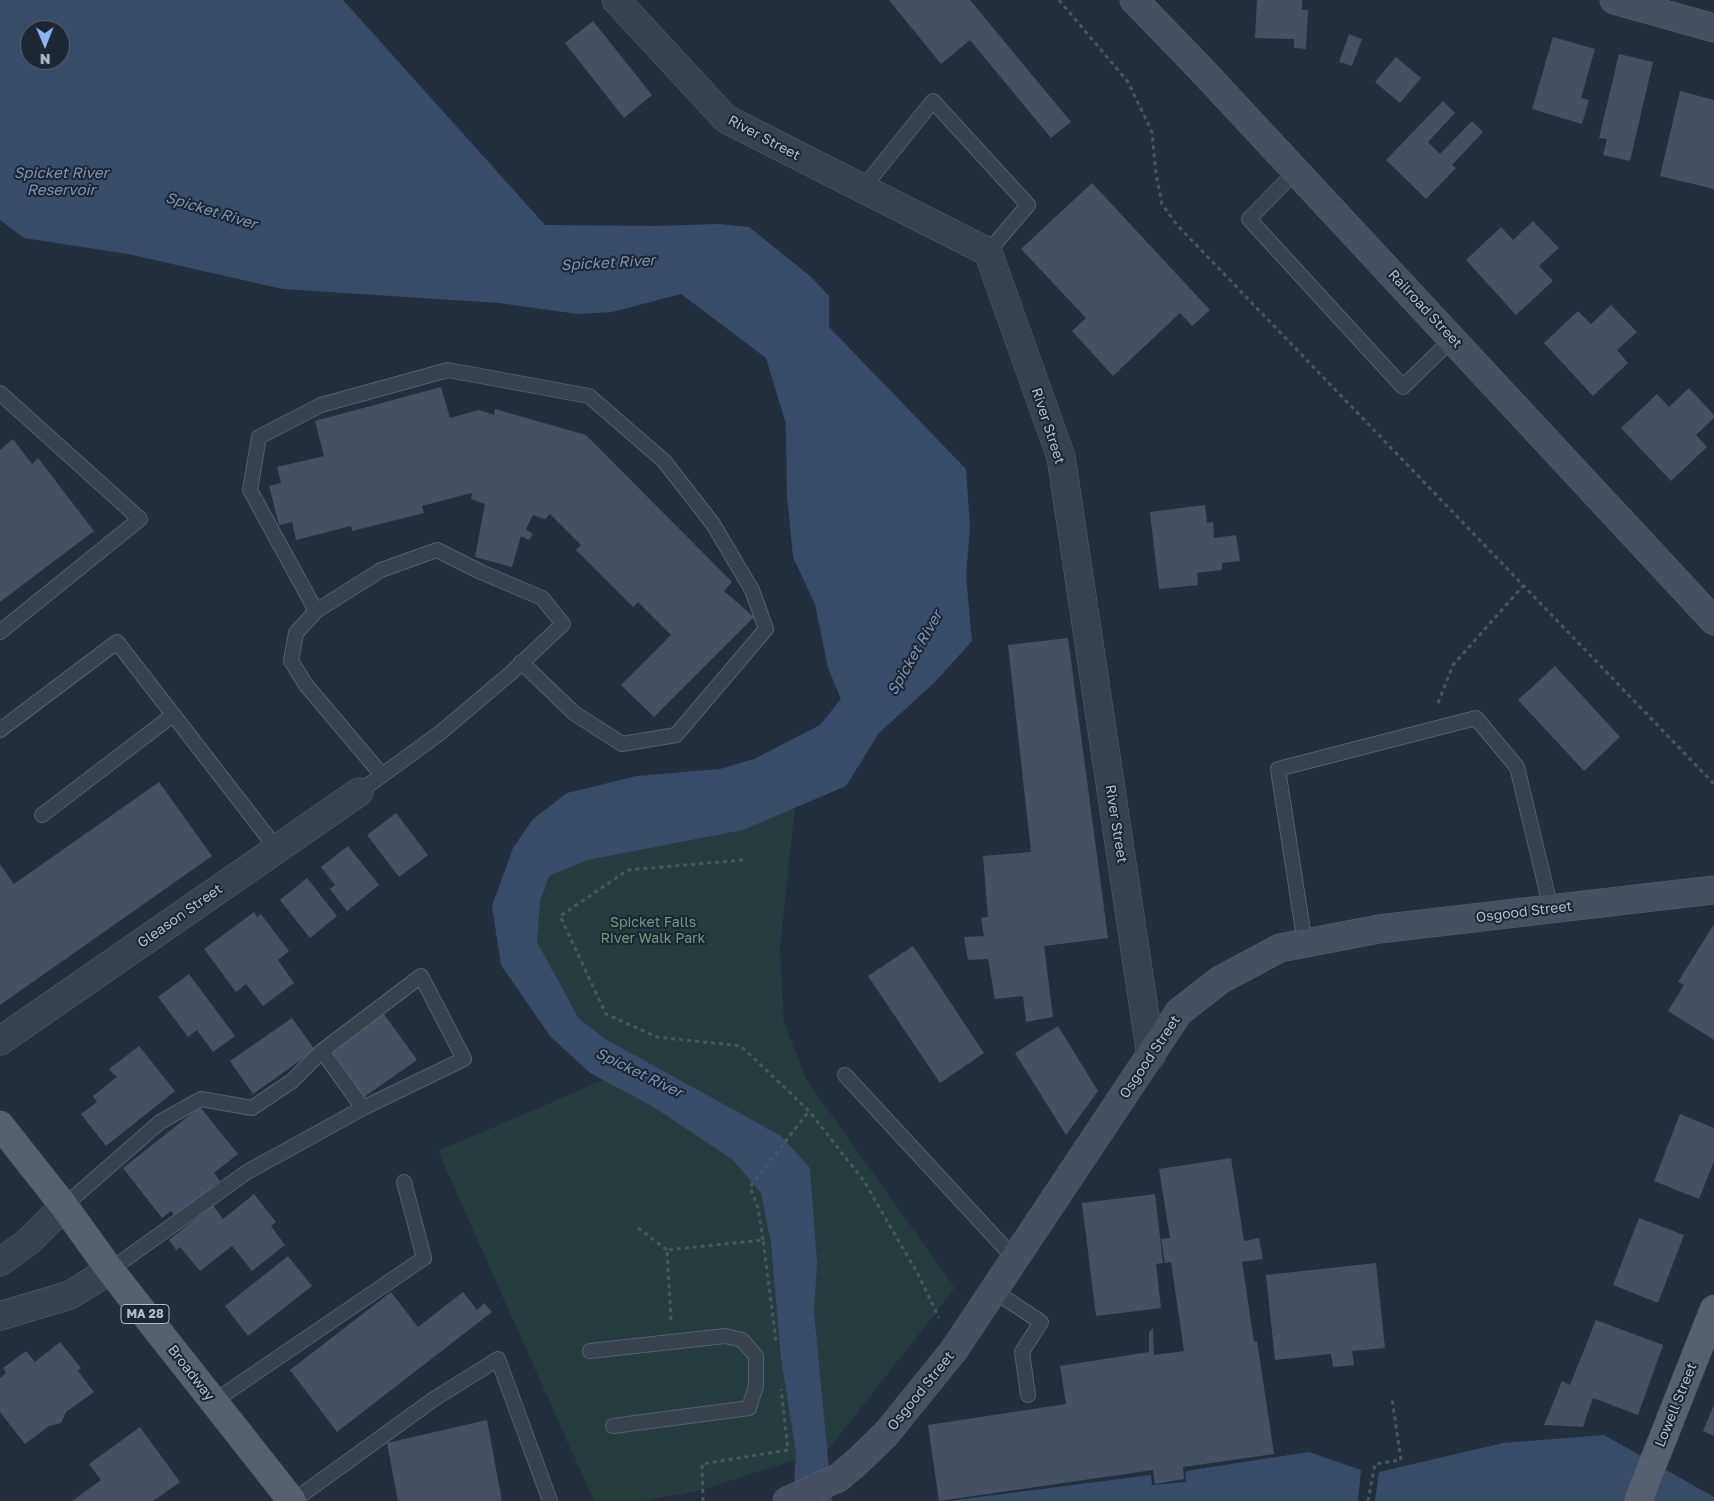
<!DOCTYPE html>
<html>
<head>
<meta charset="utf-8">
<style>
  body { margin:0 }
  #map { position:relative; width:1714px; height:1501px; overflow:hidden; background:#242f3e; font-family:"Golos Text",sans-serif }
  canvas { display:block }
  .north { position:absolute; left:20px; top:20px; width:50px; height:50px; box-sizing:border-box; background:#1d2633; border:1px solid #59626f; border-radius:50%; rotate:179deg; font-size:14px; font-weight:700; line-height:20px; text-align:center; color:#b4bcc9 }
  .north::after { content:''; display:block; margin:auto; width:18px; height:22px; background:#8ab4f8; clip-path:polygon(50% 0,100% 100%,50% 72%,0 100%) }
</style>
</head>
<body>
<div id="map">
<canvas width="1714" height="1501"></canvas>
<div class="north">N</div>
</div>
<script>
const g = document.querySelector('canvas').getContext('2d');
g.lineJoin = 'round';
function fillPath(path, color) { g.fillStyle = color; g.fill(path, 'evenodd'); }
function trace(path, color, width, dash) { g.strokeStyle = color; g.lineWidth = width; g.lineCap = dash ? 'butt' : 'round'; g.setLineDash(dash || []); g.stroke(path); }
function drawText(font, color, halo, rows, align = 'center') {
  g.font = font + ' "Golos Text",sans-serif'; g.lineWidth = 4; g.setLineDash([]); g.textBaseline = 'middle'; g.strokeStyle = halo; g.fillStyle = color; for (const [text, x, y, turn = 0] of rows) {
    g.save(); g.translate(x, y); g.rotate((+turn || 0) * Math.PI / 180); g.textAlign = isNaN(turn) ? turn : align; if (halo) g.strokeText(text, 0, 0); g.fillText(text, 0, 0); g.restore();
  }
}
fillPath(new Path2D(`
  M796,797L780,948L784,1022L806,1079L955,1288L828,1450L694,1492L641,1501H594L438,1151L619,1073L519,962L534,847Z`), '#263c3f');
fillPath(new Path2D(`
  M0,0H343L545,225L656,226L719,224L749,227L810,276L829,296V327L966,469L970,527L966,576L972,641L935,682L879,733L846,786L743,830L587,860L549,876L540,901L537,942L579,1019L607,1040L781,1136L810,1168L817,1263L814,1311L832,1501H793L796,1452L781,1358L771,1243L761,1193L733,1160L652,1106L590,1073L550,1036L501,965L492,906L513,848L533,819L567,793L637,776L720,769L754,759L820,725L841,699L828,668L815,604L793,557L787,496L786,424L766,358L681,294L612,312L578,314L499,303L283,289L128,254L24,238L0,220ZM30,30H60V60H30Z
  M1604,1435L1714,1497V1501H1375L1379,1472L1503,1443Z
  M1309,1452L1361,1470L1358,1501H948L1151,1475L1152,1485L1186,1482V1471Z`), '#394c67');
fillPath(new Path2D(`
  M889,0H970L1071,122L1051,138L970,40L941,64Z
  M1257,0H1302V10H1308L1306,49L1294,48V39L1255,38Z
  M593,21L652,95L624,118L565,43Z
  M1349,34L1362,39L1352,66L1339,62Z
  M1553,37L1595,49L1581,98L1589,100L1582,124L1532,109Z
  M1619,54L1653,62L1630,161L1603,155L1607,139L1599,138Z
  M1396,57L1421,78L1400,103L1375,82Z
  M1680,91L1714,100V189L1660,176Z
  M1443,101L1455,113L1428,142L1440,154L1472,121L1483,132L1452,165L1456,168L1426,199L1386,160Z
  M1092,183L1210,310L1192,326L1180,313L1113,376L1072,331L1086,318L1021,249Z
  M1533,221L1559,248L1539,266L1553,281L1516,315L1466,260L1501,227L1513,240Z
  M1611,305L1637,332L1617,350L1628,363L1593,396L1544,343L1578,311L1591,324Z
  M441,387L450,418L479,410L494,415L495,409L586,435L732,582L724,591L754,617L654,717L621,685L671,635L638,602L633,607L576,550L581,545L550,514L545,519L533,515L526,529L533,534L529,540L521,536L512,567L475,557L485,504L471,499L472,493L422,506L424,513L352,531L351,526L296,540L292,522L279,525L269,486L281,483L277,467L324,456L315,421Z
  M1689,388L1714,415V418L1696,435L1707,447L1671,481L1621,428L1657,394L1669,407Z
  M13,439L32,464L38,458L94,531L0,602V450Z
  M1205,505L1207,523L1213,522L1214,538L1236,535L1240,561L1222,563V570L1197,573L1198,585L1159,589L1150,512Z
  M1068,638L1108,938L1044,946L1053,1017L1026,1022L1023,996L995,999L988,959L968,960L964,937L984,936L981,918L988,917L983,856L1031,852L1008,645Z
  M1555,666L1620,737L1584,771L1518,700Z
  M159,782L212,856L0,1005V864L14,884Z
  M396,813L428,855L399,877L367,835Z
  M348,846L379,885L347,911L330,889L335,885L321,867Z
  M307,878L337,916L310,938L280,900Z
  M254,912L257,917L261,914L289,951L278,960L294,983L263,1006L246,984L236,992L204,949Z
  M1714,924V1040L1668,1011L1684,985L1678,982Z
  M913,946L984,1053L940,1083L868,976Z
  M189,974L235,1036L213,1052L197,1030L188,1037L158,997Z
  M384,1014L417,1060L364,1097L331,1050Z
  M292,1018L315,1050L253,1094L230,1061Z
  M1058,1026L1098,1091L1066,1135L1015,1053Z
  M139,1046L175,1091L106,1146L81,1114L97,1102L93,1096L117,1077L109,1069Z
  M200,1107L238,1154L214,1173L220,1181L175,1216L171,1211L162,1218L123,1168Z
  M1680,1114L1714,1128V1161L1699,1199L1654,1181Z
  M1231,1158L1244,1241L1259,1238L1263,1259L1242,1262L1254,1342L1257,1341L1274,1454L1183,1467L1184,1479L1155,1484L1153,1470L939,1501L928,1425L1066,1404L1060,1366L1149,1352V1332L1153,1328L1154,1355L1184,1351L1171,1262L1165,1263L1161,1239L1170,1238L1159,1169Z
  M254,1194L276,1222L271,1226L285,1245L252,1271L232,1246L200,1271L180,1247L176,1250L169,1240L213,1205L223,1219Z
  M1155,1194L1163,1263L1156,1264L1161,1308L1096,1316L1082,1203Z
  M1639,1218L1684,1235L1658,1303L1613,1285Z
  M288,1256L312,1286L248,1336L225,1306Z
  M1376,1263L1385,1348L1352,1351L1354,1365L1333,1367L1331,1354L1275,1360L1266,1275Z
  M391,1292L418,1327L463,1292L477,1310L484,1303L492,1312L337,1432L290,1370Z
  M1596,1320L1663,1345L1638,1415L1593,1398L1583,1427L1544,1425L1562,1381L1570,1385Z
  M60,1342L81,1368L78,1371L94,1392L66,1412L61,1423L49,1426L25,1444L0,1412V1378L6,1373L3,1368L26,1351L35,1362Z
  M1714,1405V1436L1703,1431Z
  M487,1420L502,1501H398L387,1443Z
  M140,1427L180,1482L153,1501H72L101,1480L89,1464Z`), '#455162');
const lane = new Path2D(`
  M1296,171L1249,219L1403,387L1452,339
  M863,188L933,101L1028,205L988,252
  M0,393L140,519L0,632
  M316,611L250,490L259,437L321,405L448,370L589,396L664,461L713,524L752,590L766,629L676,735L622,744L574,713L521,662
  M0,730L117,642L277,849
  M359,792L440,733L512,672L563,624L542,598L481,572L437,550L381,570L316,611L296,633L291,661L306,685L382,775
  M42,815L173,715
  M1305,944L1278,769L1476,718L1517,767L1551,909
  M322,1051L363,1108
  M845,1075L1015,1259
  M64,1206L160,1122L201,1099L252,1108L292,1081L322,1051L421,976L464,1059L363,1108L247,1172L110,1270
  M994,1291L1041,1322L1022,1352L1028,1395
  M590,1351L725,1336L742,1340L756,1356V1386L749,1408L613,1426
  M213,1402L424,1258L404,1182
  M293,1501L434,1399L498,1359L550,1501`);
const street = new Path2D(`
  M616,0L726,119L988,252L1061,457L1151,1056
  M0,1041L359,792
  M0,1262L28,1242L64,1206
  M0,1316L70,1295L110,1270`);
const secondary = new Path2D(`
  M1134,0L1199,67L1714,621
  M1614,0L1714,28
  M787,1501L838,1478L856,1463L886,1434L954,1350L1179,1012L1220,980L1280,948L1379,929L1714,890`);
const primary = new Path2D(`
  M0,1125L64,1206L110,1270L292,1501
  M1638,1501L1714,1309`);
trace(lane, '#565f6c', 16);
trace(street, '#565f6c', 29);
trace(secondary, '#565f6c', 29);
trace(primary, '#414a57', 29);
trace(new Path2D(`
  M1059,0L1128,82L1152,132L1156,174L1162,204L1177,225L1714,784
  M1438,703L1453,665L1523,586
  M743,860L628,870L560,916L606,1014L657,1037L741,1046L809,1111L864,1181L919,1276L939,1318
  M638,1228L667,1250
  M763,1240L758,1208L750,1187L809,1111
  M671,1320L667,1250L763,1240L776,1341
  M703,1501L702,1464L788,1450L781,1389
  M1368,1501L1375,1464L1401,1460L1392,1399`), '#44595c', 3, [4, 4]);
trace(lane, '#38414e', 14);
trace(street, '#38414e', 28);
trace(secondary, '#465061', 28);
trace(primary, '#56606e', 28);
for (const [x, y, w] of [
  [145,1314,48]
]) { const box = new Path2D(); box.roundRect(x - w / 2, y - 9.5, w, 19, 4); g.fillStyle = '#1d2633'; g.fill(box); trace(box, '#b4bcc9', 1); }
drawText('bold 12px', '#b4bcc9', null, [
  ["MA 28",145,1314]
]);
drawText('14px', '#b4bcc9', '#1d2633', [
  ["River Street",764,138,28],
  ["Railroad Street",1425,309,47],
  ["River Street",1048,426,72],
  ["River Street",1116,824,81],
  ["Osgood Street",1524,912,-7],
  ["Gleason Street",180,916,-35],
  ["Osgood Street",1150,1057,-56],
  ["Broadway",191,1373,52],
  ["Osgood Street",921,1391,-51],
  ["Lowell Street",1676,1405,-68]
]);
drawText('14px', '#6b9a76', '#1d2633', [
  ["Spicket Falls",653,923],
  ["River Walk Park",653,939]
]);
drawText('italic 15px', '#7c92b1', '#1d2633', [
  ["Spicket River",61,173],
  ["Reservoir",61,190],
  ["Spicket River",211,211,17],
  ["Spicket River",608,263,-3],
  ["Spicket River",915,653,-60],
  ["Spicket River",639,1073,26]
]);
</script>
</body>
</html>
